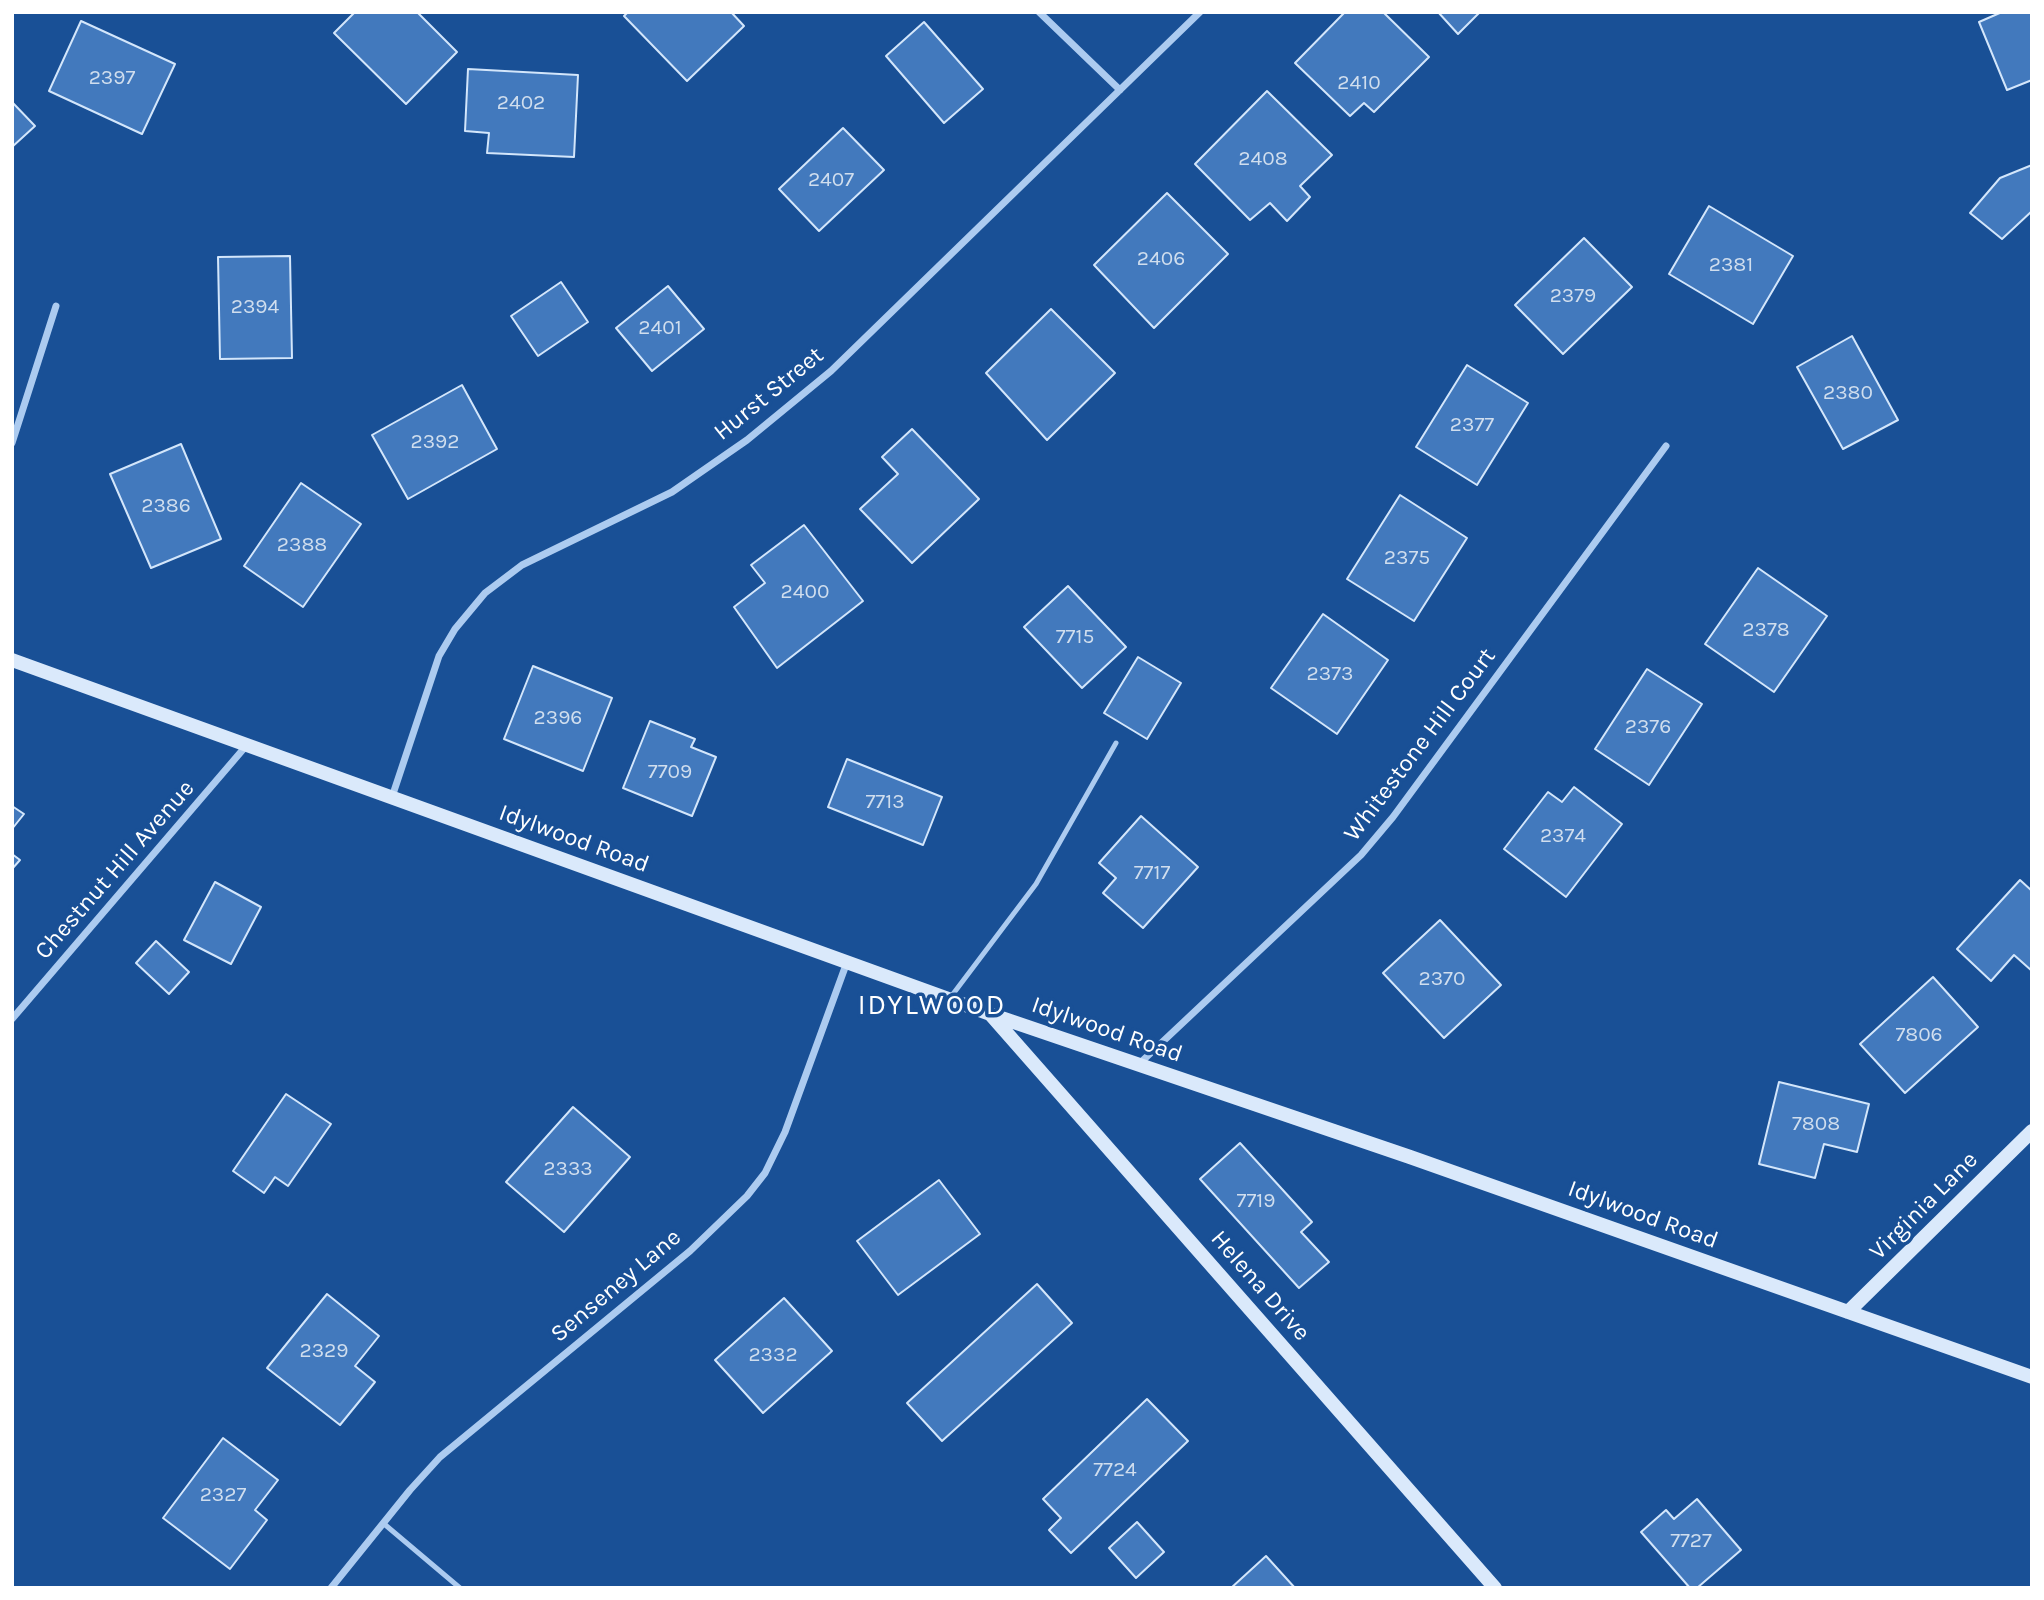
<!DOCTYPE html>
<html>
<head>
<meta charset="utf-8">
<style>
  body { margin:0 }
  #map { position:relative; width:2044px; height:1600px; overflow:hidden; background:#195096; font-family:Karla,sans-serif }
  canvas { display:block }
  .frame { position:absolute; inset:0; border:14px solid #fff; pointer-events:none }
</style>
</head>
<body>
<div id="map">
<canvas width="2044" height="1600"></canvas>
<div class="frame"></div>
</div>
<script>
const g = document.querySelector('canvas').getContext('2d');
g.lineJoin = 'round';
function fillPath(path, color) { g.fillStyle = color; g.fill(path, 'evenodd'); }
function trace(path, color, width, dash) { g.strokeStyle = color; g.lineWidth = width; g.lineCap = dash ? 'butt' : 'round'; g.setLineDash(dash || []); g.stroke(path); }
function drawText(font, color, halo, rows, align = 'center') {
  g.font = font + ' Karla,sans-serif'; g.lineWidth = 7; g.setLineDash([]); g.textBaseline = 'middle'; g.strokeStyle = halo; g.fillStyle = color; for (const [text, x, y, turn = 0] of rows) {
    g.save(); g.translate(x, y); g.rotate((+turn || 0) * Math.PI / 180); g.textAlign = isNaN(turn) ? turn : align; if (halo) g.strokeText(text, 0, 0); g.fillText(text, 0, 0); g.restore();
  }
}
const building = new Path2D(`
  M355,12H417L457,52L406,104L334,33Z
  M628,12H731L744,26L687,81L624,16Z
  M1345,12H1383L1429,57L1374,112L1364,103L1350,116L1295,63Z
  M1438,12H1480L1458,34Z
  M2002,12H2032V80L2007,90L1979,22Z
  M81,21L175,64L142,134L49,91Z
  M924,22L983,89L944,123L886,56Z
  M468,69L578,75L574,157L487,153L489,133L465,131Z
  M1267,91L1332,155L1300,186L1310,197L1287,221L1270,203L1250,220L1195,164Z
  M12,102L35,126L12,147Z
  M843,128L884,170L819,231L779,189Z
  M2032,165V211L2002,239L1970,213L2000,178Z
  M1167,193L1228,254L1154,328L1094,265Z
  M1709,206L1793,256L1753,324L1669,274Z
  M1584,238L1632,287L1563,354L1515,305Z
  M290,256L292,358L220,359L218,257Z
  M561,282L588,322L538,356L511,316Z
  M668,286L704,329L652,371L616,328Z
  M1051,309L1115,373L1047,440L986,373Z
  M1852,336L1898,420L1843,449L1797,367Z
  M1467,365L1528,403L1477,485L1416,447Z
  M462,385L497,449L408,499L372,435Z
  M912,429L979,499L912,563L860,509L898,474L882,457Z
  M181,444L221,539L151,568L110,474Z
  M301,483L361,524L303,607L244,566Z
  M1400,495L1467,538L1414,621L1347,579Z
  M804,525L863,601L777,668L734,607L765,583L751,565Z
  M1758,568L1827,616L1774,692L1705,644Z
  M1068,586L1126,647L1082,688L1024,627Z
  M1323,614L1388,660L1337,734L1271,688Z
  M1138,657L1181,683L1147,739L1104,713Z
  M533,666L612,698L583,771L504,739Z
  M1647,669L1702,704L1649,785L1595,749Z
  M650,721L695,739L691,747L716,757L692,816L623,788Z
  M847,759L942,797L923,845L828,807Z
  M1574,787L1622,824L1566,897L1504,849L1548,792L1562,802Z
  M12,806L24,814L12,829Z
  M1141,816L1198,867L1143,928L1103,893L1116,878L1099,863Z
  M12,854L20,860L12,869Z
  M2020,880L2032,891V971L2014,955L1991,981L1957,949Z
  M215,882L261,907L231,964L184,940Z
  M1440,920L1501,985L1444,1038L1383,973Z
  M156,941L189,972L169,994L136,963Z
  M1933,977L1978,1027L1905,1093L1860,1044Z
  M1779,1082L1869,1104L1857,1152L1824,1144L1815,1178L1759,1164Z
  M286,1094L331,1124L288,1186L275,1177L264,1193L233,1171Z
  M573,1107L630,1157L564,1232L506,1182Z
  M1240,1143L1312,1222L1301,1232L1329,1262L1299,1288L1200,1179Z
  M939,1180L980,1234L898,1295L857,1241Z
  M1037,1284L1072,1323L942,1441L907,1403Z
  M327,1294L379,1336L355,1366L375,1382L340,1425L267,1368Z
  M784,1298L832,1351L763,1413L715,1360Z
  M1147,1399L1188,1441L1071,1553L1049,1530L1061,1518L1043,1499Z
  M223,1438L278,1480L255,1510L267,1520L230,1569L163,1518Z
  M1697,1499L1741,1550L1697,1588H1690L1641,1532L1666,1510L1674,1519Z
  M1137,1522L1164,1552L1136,1578L1109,1548Z
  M1266,1556L1295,1588H1231Z`);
fillPath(building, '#4279bd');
trace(building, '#d3e6fb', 2);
trace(new Path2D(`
  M950,998L1036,884L1116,743
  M383,1523L460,1588`), '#accbf0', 5);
trace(new Path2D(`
  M1039,12L1120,90
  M12,443L56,306
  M392,797L439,656L455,629L485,593L522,565L672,492L747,440L831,371L1200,12
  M12,1019L246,746
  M1139,1064L1361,855L1393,817L1666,446
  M331,1588L410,1490L440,1457L690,1251L747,1196L765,1173L785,1132L847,962`), '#accbf0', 7);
trace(new Path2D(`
  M12,660L990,1014L1410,1157L2032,1377
  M991,1015L1495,1588
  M1848,1312L2032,1131`), '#dae9fb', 14);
drawText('21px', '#d0deee', null, [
  ["2397",112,78],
  ["2410",1359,83],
  ["2402",521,103],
  ["2408",1263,159],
  ["2407",831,180],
  ["2406",1161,259],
  ["2381",1731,265],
  ["2379",1573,296],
  ["2394",255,307],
  ["2401",660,328],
  ["2380",1848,393],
  ["2377",1472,425],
  ["2392",435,442],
  ["2386",166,506],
  ["2388",302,545],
  ["2375",1407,558],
  ["2400",805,592],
  ["2378",1766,630],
  ["7715",1075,637],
  ["2373",1330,674],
  ["2396",558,718],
  ["2376",1648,727],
  ["7709",670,772],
  ["7713",885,802],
  ["2374",1563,836],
  ["7717",1152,873],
  ["2370",1442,979],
  ["7806",1919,1035],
  ["7808",1816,1124],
  ["2333",568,1169],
  ["7719",1256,1201],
  ["2329",324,1351],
  ["2332",773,1355],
  ["7724",1115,1470],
  ["2327",223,1495],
  ["7727",1691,1541]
]);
drawText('24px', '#fff', '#195096', [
  ["Hurst Street",769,394,-39],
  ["Whitestone Hill Court",1420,745,-53],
  ["Idylwood Road",574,839,20],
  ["Chestnut Hill Avenue",115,870,-49],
  ["Idylwood Road",1107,1030,19],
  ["Virginia Lane",1924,1206,-45],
  ["Idylwood Road",1643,1215,20],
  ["Senseney Lane",616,1286,-40],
  ["Helena Drive",1260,1286,49]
]);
g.letterSpacing = '2px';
drawText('28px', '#fff', '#195096', [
  ["IDYLWOOD",932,1006]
]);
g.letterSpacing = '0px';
</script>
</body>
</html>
